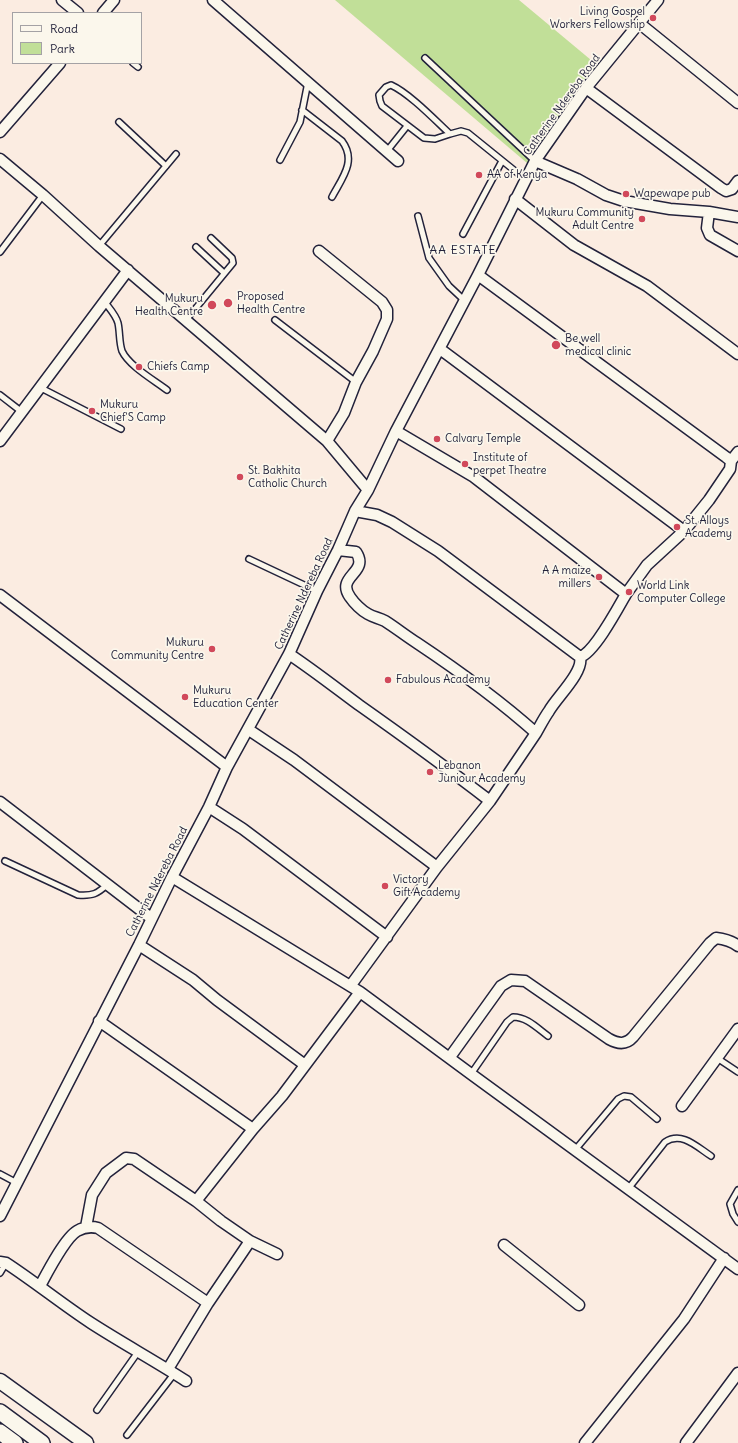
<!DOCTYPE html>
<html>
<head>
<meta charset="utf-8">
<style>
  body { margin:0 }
  #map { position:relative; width:738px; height:1443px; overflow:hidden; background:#fbece1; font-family:Delius,sans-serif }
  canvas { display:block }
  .legend { position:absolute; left:12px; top:12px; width:130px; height:52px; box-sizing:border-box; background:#fbf7ec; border:1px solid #a4a2a5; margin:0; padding:5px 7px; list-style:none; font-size:12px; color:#22223b }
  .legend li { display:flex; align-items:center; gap:8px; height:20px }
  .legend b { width:20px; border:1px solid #a4a2a5 }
</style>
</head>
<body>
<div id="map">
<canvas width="738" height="1443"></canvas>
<ul class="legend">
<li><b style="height:5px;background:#fbf7ec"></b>Road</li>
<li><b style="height:11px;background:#c1df98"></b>Park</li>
</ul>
</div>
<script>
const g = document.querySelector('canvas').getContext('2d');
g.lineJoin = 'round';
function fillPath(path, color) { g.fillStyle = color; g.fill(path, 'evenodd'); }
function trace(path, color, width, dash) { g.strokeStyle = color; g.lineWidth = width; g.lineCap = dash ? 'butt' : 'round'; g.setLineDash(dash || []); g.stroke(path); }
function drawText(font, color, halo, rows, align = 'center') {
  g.font = font + ' Delius,sans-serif'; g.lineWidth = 3.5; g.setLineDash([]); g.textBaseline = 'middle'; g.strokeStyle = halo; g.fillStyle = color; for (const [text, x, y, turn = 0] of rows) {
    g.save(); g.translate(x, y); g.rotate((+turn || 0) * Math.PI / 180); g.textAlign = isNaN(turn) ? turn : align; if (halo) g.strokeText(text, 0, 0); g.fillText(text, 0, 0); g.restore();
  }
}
fillPath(new Path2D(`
  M335,0H519L597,65L527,163Z`), '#c1df98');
const service = new Path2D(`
  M425,58L535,161
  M133,63L138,67
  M391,85C409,93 435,120 450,134L435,139L424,138L382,106L380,101L379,95L386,87Z
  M302,110L342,141C357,161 342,178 332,197
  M119,122L166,166
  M450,134L461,131L468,133L525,179
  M387,151L407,126
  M280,160L300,122L308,82
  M418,216L429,258L449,286L465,301
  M463,234L502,161
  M99,246L176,154
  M196,247L224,273
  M0,252L43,195
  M104,301C109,308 116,315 118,323C120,332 119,342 122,351C129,366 154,380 167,390
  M186,320L233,263L232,258L211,238
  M275,320L356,382
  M41,388L121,429
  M0,395L22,412
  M249,559L317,591
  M5,861L78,895C93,896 97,894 108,884
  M717,1058L738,1072
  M471,1074L507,1022L513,1017C527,1017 537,1028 548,1036
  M575,1150L618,1099L624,1096L631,1097L657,1119
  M0,1174L17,1183
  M628,1189L665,1142C682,1131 697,1147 711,1156
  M738,1190L730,1204L733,1214L738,1222
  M0,1273L6,1263
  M97,1410L138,1352
  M127,1435L174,1374`);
const minor = new Path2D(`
  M62,0L78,13
  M213,0L398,161
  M103,13L114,0
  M639,23L738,103
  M586,88L721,188L726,191L732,189L738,181
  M0,132L60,63
  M0,159L43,195L99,246L327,441L368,490
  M535,161L577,179L606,195L624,201L670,209L709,212L738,217
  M515,199L574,245L647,286L738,354
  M709,212L707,228L710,235L738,251
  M319,251L382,302L387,310V319L373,351L356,382L344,413L327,441
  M440,349L684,531
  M396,431L474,477L626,594L647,565L684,531L709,500L730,469L731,461L726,457L478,275
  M0,441L128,270
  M731,461L738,452
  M355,511L377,515L392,522L438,551L580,657C584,672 556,698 549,711C544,718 540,726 536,733
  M338,550L356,552C370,573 335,576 350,597C354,603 362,611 368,614C373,617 379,618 385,621C396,628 406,636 417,643C459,671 499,700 536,733L490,801L437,867L351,985
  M0,595L227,767
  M289,654C313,670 336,688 359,705C403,736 447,768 490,801
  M580,657C594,653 618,608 626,594
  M249,730L294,760L437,867
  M0,802L151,918
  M209,807L243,829L387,937
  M172,877L360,992L471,1074L738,1269
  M139,945L193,980L217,1000L305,1065
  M99,1021L253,1129L282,1096L360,992
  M450,1057L501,986L511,980L525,981L609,1039C618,1044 626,1045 633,1037L710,943L716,938C724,939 732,941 738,946
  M682,1106L738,1029
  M0,1216L139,945L172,877L209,807L227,767L289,654L317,591L338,550L355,511L368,490L396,431L478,275L535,161L586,88L658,0
  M86,1227L92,1195L106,1173L126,1158L134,1159L196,1201
  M250,1241L277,1254
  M504,1245L579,1305
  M0,1262L6,1263C35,1282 62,1304 91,1323C122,1343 155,1361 186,1381
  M40,1286C47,1273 65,1238 77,1231C84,1227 90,1226 98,1228L208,1303
  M168,1369L208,1303L250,1241L221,1221L196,1201L253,1129
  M585,1443L684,1319L724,1258
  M686,1443L738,1373`);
const secondary = new Path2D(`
  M0,1381L86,1443`);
const primary = new Path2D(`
  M0,1412L42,1443
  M0,1432L15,1443`);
trace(service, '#22223b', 8);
trace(minor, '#22223b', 13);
trace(secondary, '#22223b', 17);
trace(primary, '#22223b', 18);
trace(service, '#fbf7ec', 5);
trace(minor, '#fbf7ec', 10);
trace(secondary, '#fbf7ec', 14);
trace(primary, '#fbf7ec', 15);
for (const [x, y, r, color] of [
  [653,18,4,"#d1495b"],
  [479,175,4,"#d1495b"],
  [626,194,4,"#d1495b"],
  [642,219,4,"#d1495b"],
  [228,303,5,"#d1495b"],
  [212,305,5,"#d1495b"],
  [556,345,5,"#d1495b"],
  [139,367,4,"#d1495b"],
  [92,411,4,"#d1495b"],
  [437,439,4,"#d1495b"],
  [465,464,4,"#d1495b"],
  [240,477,4,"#d1495b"],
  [677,527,4,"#d1495b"],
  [599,577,4,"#d1495b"],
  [629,592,4,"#d1495b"],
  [212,649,4,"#d1495b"],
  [388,680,4,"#d1495b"],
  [185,697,4,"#d1495b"],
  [430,772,4,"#d1495b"],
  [385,886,4,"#d1495b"]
]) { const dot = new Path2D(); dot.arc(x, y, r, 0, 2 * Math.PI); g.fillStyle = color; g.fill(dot); trace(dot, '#fbf7ec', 1.5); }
drawText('11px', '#22223b', '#fbf7ec', [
  ["Living Gospel",645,12,"right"],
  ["Workers Fellowship",645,25,"right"],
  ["AA of Kenya",487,175],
  ["Wapewape pub",634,194],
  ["Mukuru Community",634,213,"right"],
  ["Adult Centre",634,226,"right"],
  ["Proposed",237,297],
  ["Health Centre",237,310],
  ["Mukuru",203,299,"right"],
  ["Health Centre",203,312,"right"],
  ["Be well",565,339],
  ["medical clinic",565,352],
  ["Chiefs Camp",147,367],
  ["Mukuru",100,405],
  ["Chief'S Camp",100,418],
  ["Calvary Temple",445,439],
  ["Institute of",473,458],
  ["perpet Theatre",473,471],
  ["St. Bakhita",248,471],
  ["Catholic Church",248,484],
  ["St. Alloys",685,521],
  ["Academy",685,534],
  ["A A maize",591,571,"right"],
  ["millers",591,584,"right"],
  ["World Link",637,586],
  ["Computer College",637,599],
  ["Mukuru",204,643,"right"],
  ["Community Centre",204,656,"right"],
  ["Fabulous Academy",396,680],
  ["Mukuru",193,691],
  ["Education Center",193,704],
  ["Lebanon",438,766],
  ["Juniour Academy",438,779],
  ["Victory",393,880],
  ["Gift Academy",393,893]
], 'left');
drawText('11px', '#22223b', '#fbf7ec', [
  ["Catherine Ndereba Road",562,105,-54],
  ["Catherine Ndereba Road",304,594,-65],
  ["Catherine Ndereba Road",157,882,-63]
]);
g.letterSpacing = '1px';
drawText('12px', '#22223b', '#fbf7ec', [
  ["AA ESTATE",463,251]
]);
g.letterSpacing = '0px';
</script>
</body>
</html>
